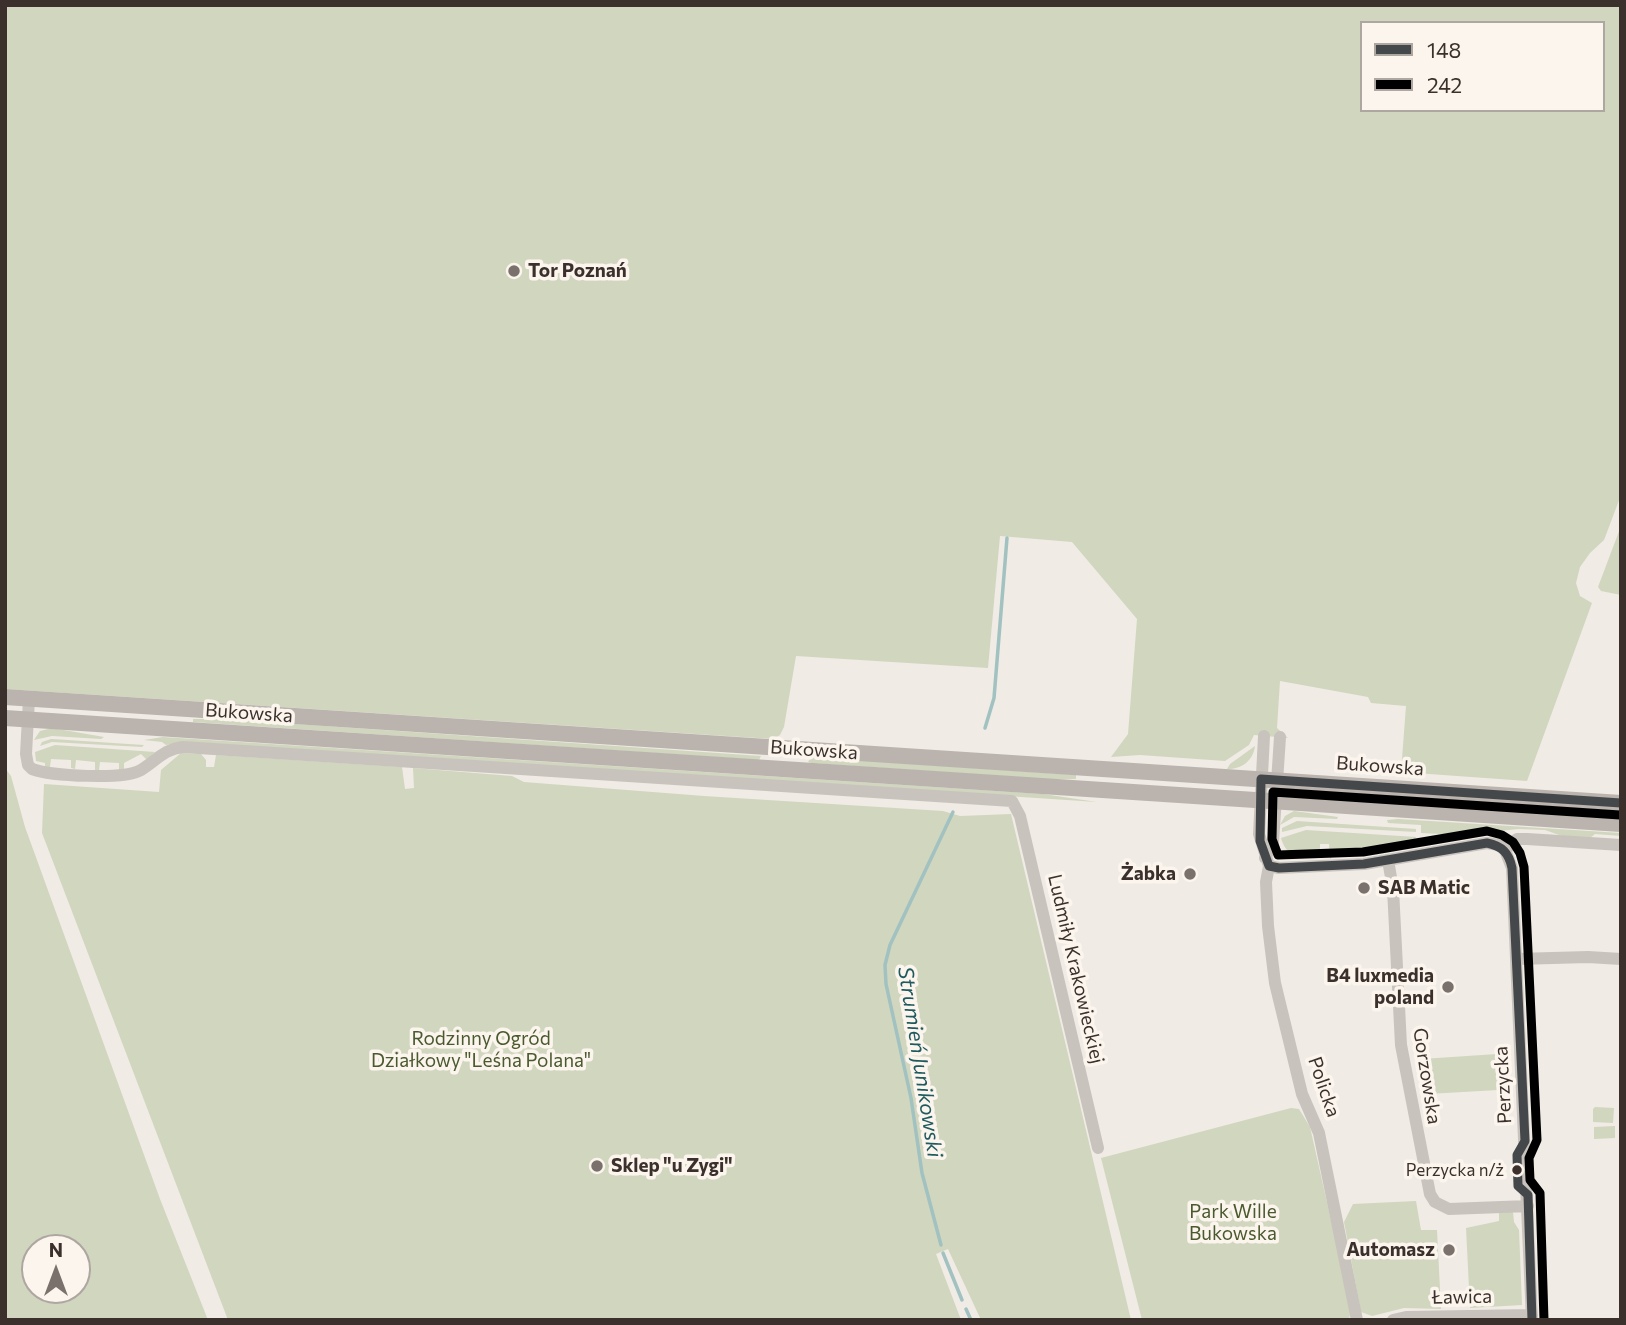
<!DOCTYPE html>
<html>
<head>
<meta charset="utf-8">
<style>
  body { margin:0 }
  #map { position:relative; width:1626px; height:1325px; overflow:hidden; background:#f0ebe5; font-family:Commissioner,sans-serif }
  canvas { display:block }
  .frame { position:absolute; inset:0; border:7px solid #3b302b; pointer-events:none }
  .legend { position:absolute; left:1360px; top:21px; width:245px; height:91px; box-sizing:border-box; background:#fbf5ee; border:2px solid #aea6a0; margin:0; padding:9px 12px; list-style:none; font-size:21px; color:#3b302b }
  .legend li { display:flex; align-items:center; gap:14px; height:35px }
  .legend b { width:35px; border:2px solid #aea6a0 }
  .north { position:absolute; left:21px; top:1234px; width:70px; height:70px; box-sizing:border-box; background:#fbf5ee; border:2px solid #aea6a0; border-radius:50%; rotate:0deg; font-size:19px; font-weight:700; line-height:28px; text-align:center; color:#3b302b }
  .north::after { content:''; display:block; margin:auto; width:24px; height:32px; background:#7a716c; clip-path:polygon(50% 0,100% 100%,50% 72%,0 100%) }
</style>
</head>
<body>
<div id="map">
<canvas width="1626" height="1325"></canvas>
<div class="frame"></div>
<ul class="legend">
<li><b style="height:9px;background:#45484a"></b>148</li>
<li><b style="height:9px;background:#000"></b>242</li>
</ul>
<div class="north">N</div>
</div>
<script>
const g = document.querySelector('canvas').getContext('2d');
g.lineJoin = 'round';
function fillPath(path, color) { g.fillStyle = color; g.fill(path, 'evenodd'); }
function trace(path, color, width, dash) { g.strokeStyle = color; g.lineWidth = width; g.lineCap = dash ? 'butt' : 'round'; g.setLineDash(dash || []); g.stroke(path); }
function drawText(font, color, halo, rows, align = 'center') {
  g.font = font + ' Commissioner,sans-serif'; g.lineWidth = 7; g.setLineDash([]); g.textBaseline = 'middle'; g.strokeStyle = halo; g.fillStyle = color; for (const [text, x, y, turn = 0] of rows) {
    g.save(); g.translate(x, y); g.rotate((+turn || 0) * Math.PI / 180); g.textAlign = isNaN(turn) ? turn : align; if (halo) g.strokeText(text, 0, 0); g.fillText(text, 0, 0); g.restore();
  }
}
fillPath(new Path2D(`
  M5,5H1621V495L1604,540L1590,553L1580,567L1576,583L1580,596L1592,603L1527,781L1401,772L1406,706L1371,703L1368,697L1280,681L1277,728L1288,738L1254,735L1249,745L1225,761L1140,755L1111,757L1128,734L1137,619L1072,542L1000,536L988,668L796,656L784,727L780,735L773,739L5,689ZM1362,23H1603V110H1362Z
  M1621,526V595L1601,591L1598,587Z
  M193,719H223L761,756L759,760L193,722Z
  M52,728L104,737L101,739L52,736L34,740L40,731Z
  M163,737L1043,794L1097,802L184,742L166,745L162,742L144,740Z
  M51,739H52L144,745L142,747L52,742L40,746L42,742Z
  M55,745L155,752L147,760L141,754L124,763V772L119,771V763L100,762L99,770H95V762L76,760L75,769L71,768V760L51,759L50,767H45V763L36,761L35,752Z
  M1255,746C1253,761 1242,769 1227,769L1230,764Z
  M181,753L201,754L206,760V767H214L216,755L402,767L405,789L414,788L413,768L512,776L524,782L704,796L943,811L960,816L1011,814L1131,1320H981L948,1249L936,1254L961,1320H228L42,833L44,784L159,792L161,770Z
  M811,757L1076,775V779H1045L811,763L808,762Z
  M5,768L11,776L25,827L160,1199L208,1320H5ZM35,1248H77V1290H35Z
  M1477,801L1621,811V817L1461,806V802Z
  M1294,811L1338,817L1337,819L1294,817L1280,825L1285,816Z
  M1398,819L1621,833V836L1595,834L1590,838L1562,836L1545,830L1518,829L1463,835L1421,833V825L1388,823L1387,820Z
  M1297,821L1416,829V832L1307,826L1282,832V828Z
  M1306,830L1416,837L1413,847L1408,848L1400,844L1336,853L1330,859L1329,844H1320V857C1302,858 1287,859 1281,838Z
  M1497,1054L1498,1090L1428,1094L1422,1059Z
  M1595,1107L1614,1108L1613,1123L1593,1122V1109Z
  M1291,1108L1299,1109L1310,1127L1351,1309L1349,1320H1142L1101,1158Z
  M1615,1126V1138L1594,1139V1127Z
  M1416,1201L1421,1230H1437L1441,1309L1404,1308L1372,1316L1361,1312L1344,1222L1353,1204Z
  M1499,1212H1513L1514,1222L1519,1230L1522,1305L1470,1308L1466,1228L1499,1221Z`), '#d1d6bf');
trace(new Path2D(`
  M985,728L994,698L1007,538
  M941,1245L922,1173L911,1098L886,984L885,965L890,945L953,812
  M943,1253L962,1300
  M966,1309L971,1320`), '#a1c2c1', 3.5);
trace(new Path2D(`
  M29,699L26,754L28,765L32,769C51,776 124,780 141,770C156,761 164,749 183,747L1012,801L1020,816L1098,1148
  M1264,736L1259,834L1269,866L1279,868L1364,864L1487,843L1499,845L1505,850
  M1505,850L1512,868L1532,1320
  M1505,850L1517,839H1527L1621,845
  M1265,858L1273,842L1280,737
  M1388,860L1393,889L1401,1045L1430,1194L1435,1202L1449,1209L1528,1206
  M1269,866L1266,882L1268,926L1275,983L1302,1094L1319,1133L1357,1320
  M1517,959L1588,957L1621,959
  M1393,1320L1406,1317L1532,1315`), '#c9c3be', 12);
trace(new Path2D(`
  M5,697L1621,803
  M5,718L1621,824`), '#bab3ae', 16);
trace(new Path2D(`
  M1532,1320L1528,1195L1518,1186L1517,1155L1525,1141L1512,868C1509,853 1502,846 1487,843L1364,864L1279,868L1269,866L1260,841L1261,779L1621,803`), '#45484a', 9);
trace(new Path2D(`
  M1544,1320L1540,1193L1530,1180L1529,1158L1537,1140L1524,867L1520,853L1513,842L1502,835L1487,831L1363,852L1278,855L1272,839L1273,792L1620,815`), '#000', 9);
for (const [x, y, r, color] of [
  [514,271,7,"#7a716c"],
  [1190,874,7,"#7a716c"],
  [1364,888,7,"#7a716c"],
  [1448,987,7,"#7a716c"],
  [597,1166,7,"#7a716c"],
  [1517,1170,6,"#3b302b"],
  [1449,1250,7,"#7a716c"]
]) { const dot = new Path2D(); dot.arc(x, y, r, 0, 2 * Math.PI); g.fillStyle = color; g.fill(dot); trace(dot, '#fbf5ee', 2.5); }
drawText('17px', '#3b302b', '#fbf5ee', [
  ["Perzycka n/ż",1504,1170]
], 'right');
drawText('bold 19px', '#3b302b', '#fbf5ee', [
  ["Tor Poznań",528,271],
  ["Żabka",1176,874,"right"],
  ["SAB Matic",1378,888],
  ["B4 luxmedia",1434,976,"right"],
  ["poland",1434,998,"right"],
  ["Sklep \"u Zygi\"",611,1166],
  ["Automasz",1435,1250,"right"]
], 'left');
drawText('19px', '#3b302b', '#fbf5ee', [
  ["Bukowska",249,713,4],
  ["Bukowska",814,750,4],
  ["Bukowska",1380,766,4],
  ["Ludmiły Krakowieckiej",1076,969,77],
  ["Gorzowska",1427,1076,81],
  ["Perzycka",1503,1085,-93],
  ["Policka",1324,1087,71],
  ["Ławica",1462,1297,-1]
]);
drawText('19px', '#4a5a2e', '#fbf5ee', [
  ["Rodzinny Ogród",481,1039],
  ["Działkowy \"Leśna Polana\"",481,1061],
  ["Park Wille",1233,1212],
  ["Bukowska",1233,1234]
]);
drawText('italic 21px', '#1f5a5e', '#fbf5ee', [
  ["Strumień Junikowski",920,1062,81]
]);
</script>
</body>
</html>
